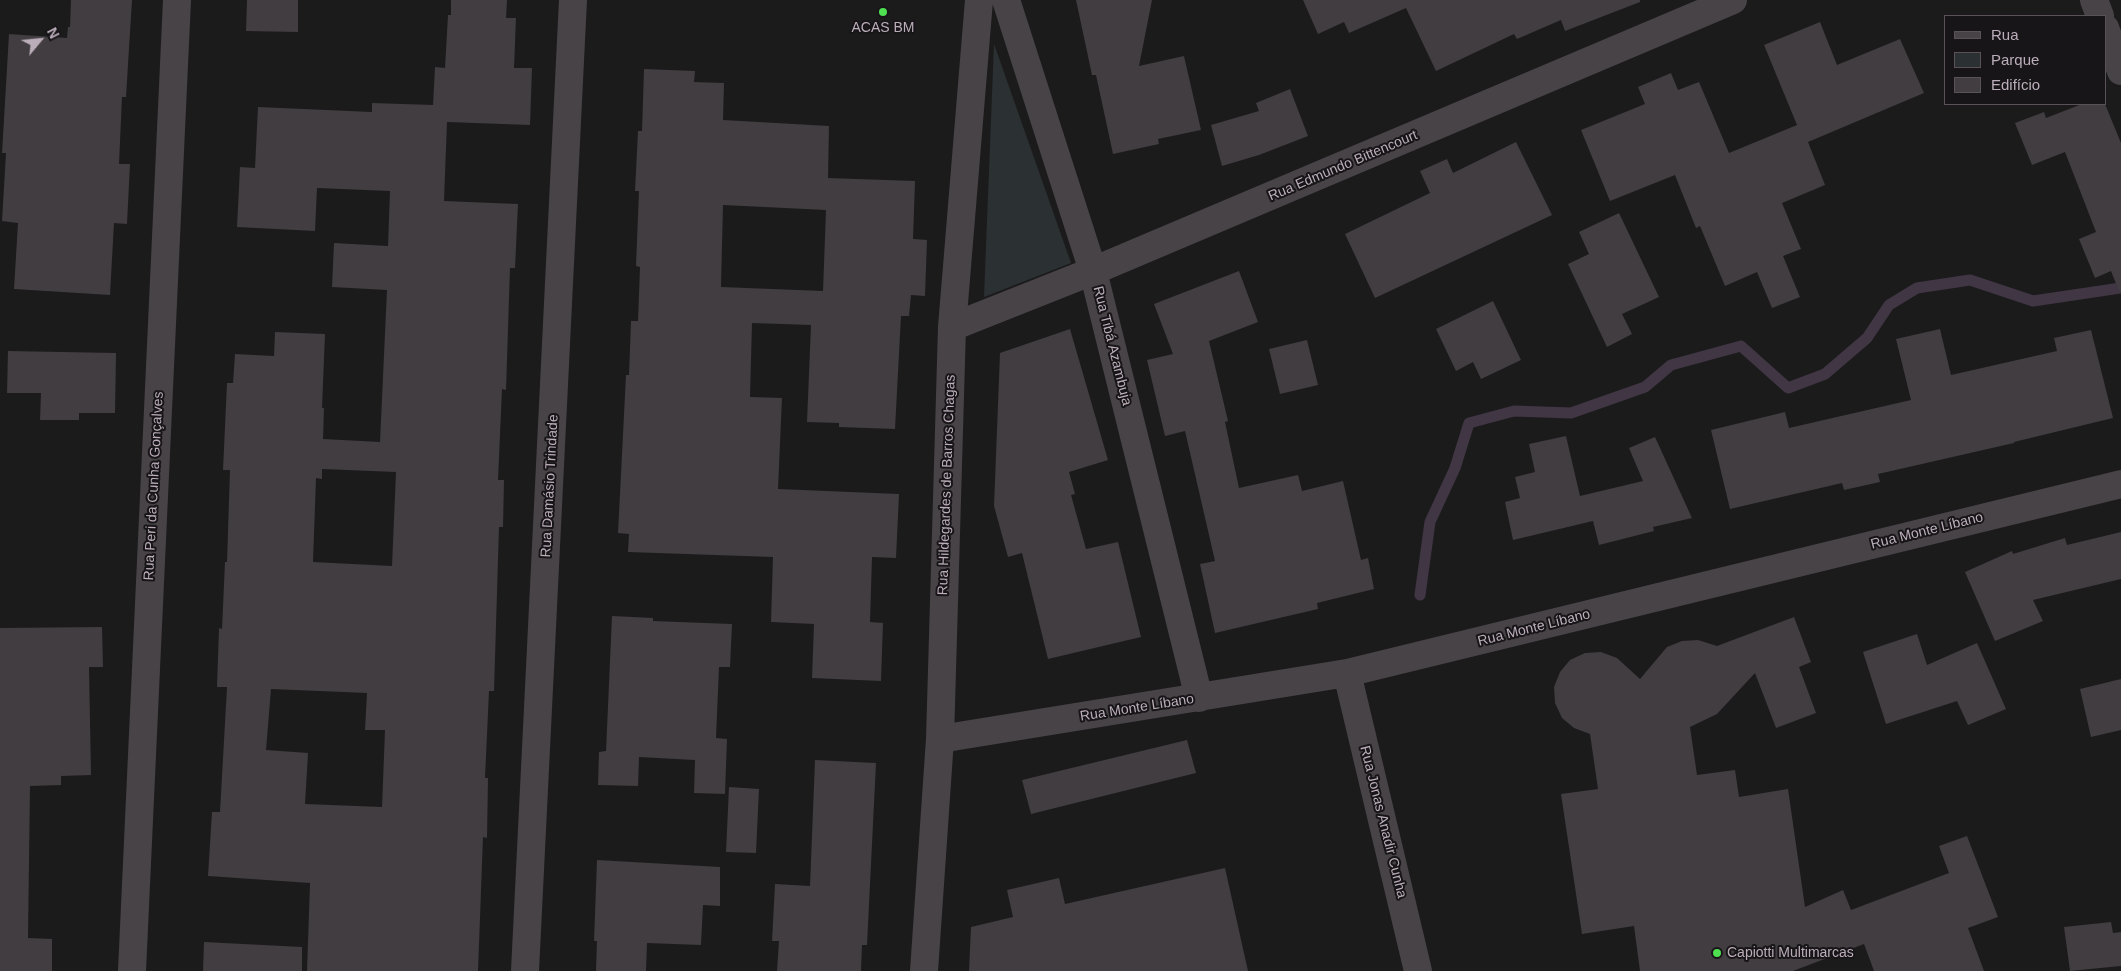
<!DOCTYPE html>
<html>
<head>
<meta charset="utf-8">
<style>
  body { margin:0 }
  #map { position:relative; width:2121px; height:971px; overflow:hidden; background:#1c1b1c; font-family:Arial,sans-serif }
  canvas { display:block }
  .legend { position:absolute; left:1944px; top:15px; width:162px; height:90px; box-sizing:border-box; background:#171517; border:1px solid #595258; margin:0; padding:6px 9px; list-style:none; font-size:15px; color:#bbaeba }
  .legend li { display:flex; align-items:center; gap:10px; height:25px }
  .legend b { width:25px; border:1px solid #595258 }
  .north { position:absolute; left:15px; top:15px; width:50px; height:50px; -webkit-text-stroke:4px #171517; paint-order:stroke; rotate:62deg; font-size:14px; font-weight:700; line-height:20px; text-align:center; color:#bbaeba }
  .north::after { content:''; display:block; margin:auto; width:18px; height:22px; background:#bbaeba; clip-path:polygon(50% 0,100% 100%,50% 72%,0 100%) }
</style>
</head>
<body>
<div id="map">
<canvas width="2121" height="971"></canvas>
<ul class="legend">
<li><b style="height:6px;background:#484347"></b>Rua</li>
<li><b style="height:14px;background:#2b3033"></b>Parque</li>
<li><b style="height:14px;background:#413d40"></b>Edifício</li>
</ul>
<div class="north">N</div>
</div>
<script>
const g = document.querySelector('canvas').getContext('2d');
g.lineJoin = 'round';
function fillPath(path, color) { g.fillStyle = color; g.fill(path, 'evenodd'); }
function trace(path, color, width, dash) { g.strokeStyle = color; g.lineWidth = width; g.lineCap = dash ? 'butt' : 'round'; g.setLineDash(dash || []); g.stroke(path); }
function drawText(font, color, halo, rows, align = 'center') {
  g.font = font + ' Arial,sans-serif'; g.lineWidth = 4; g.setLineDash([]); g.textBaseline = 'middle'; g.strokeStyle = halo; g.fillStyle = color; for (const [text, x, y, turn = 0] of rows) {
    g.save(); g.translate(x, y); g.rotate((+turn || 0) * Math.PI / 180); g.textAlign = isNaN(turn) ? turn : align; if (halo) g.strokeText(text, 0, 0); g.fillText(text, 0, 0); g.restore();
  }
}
fillPath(new Path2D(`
  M994,44L1071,263L984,297Z`), '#2b3033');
trace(new Path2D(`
  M1420,595L1430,522L1455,468L1469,423L1514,411L1571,413L1645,387L1671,365L1741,346L1788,388L1825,374L1867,338L1889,305L1917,288L1970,280L2033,301L2121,288`), '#413644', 11);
fillPath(new Path2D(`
  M71,0H132L126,97H122L119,164H130L127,224L114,223L110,295L14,289L18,223L2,221L6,153H2L9,34L67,38L68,27H70Z
  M247,0H298V32L246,31Z
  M451,0H507L506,18H516L514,68H532L530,125L447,122L444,201L518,204L515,268H510L506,390L502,389L498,480H504L503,527H499L494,691H489L485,778H488L487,838L483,837L478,971H307L310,883L208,876L212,812H220L227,687H217L219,628L222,629L225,562H227L230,470H223L227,383H233L235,354L274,356L275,332L325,334L322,408H324L323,439L380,442L387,290L332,287L334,243L388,246L390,191L317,188L315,231L237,227L240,167L255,168L258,107L372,112V103L433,105L435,67L445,68L448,15H451ZM322,469L396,472L392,566L313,562L316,478L322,479ZM271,689L367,693L365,730H385L382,807L305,804L308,753L266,750Z
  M1076,0H1152L1139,66L1184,56L1201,130L1158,139L1159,144L1113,154L1096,75H1092Z
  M1303,0H1640V2L1565,31L1561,20L1517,39L1514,34L1436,71L1406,8L1349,33L1344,22L1318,34Z
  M1820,22L1837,65L1900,39L1924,93L1808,142L1825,185L1782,203L1801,249L1783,256L1800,297L1772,308L1757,272L1725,286L1700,226L1696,228L1675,175L1610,201L1581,130L1645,104L1638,87L1671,73L1678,90L1699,82L1729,153L1797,125L1764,45Z
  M644,69L695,71L694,82L724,83L723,120L829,126L828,178L915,181L913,239L927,240L925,296L911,295L909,316H901L895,429L839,427V423L807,422L811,325L752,323L750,397L782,398L778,489L899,494L896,558L872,557L870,622L883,623L881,681L812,678L814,624L771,622L773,557L628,552L629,534L618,533L626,375H629L631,321H638L640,267L636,266L639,191H635L638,131H642ZM723,205L826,210L823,291L721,287Z
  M1290,89L1308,136L1259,155L1222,166L1211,125L1259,111L1256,103Z
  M2082,104H2105L2121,143V290L2119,291L2111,271L2095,278L2079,239L2096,232L2065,152L2032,165L2015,123L2044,112L2046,118Z
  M1516,142L1552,215L1375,298L1345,234L1430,193L1420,171L1447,159L1453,173Z
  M1619,213L1659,297L1622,314L1632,334L1607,347L1568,264L1589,254L1579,232Z
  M1239,271L1258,322L1209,341L1228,421L1225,422L1239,488L1298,475L1302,491L1343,481L1361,560L1368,558L1374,589L1317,603L1318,609L1215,633L1200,564L1215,561L1185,431L1165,436L1147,360L1173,354L1154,304Z
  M1493,301L1521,360L1481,379L1473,362L1456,371L1436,329Z
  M1070,329L1108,460L1069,472L1075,494L1071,495L1086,549L1118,542L1141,637L1048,659L1022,553L1008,557L994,506L1000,353Z
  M1940,329L1951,375L2057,351L2054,338L2091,330L2113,418L2014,442V443L1878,474L1880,482L1844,490L1842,483L1730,509L1711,430L1785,412L1789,428L1911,400L1896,339Z
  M1307,340L1318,385L1280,394L1269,349Z
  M8,351L116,353L115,413H79V420H40L41,393H7Z
  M1566,436L1580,496L1643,481L1629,448L1655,437L1692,518L1653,527L1654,531L1599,545L1593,521L1513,540L1505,502L1520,498L1515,477L1535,472L1529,444Z
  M2121,532V579L2033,600L2043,621L1995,641L1965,572L2012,551L2013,554L2065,538L2067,545Z
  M612,616L653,618V621L732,624L730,667H719L716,738L727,739L725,794L694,793L695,760L639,757L638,786L598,785L599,752L606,751Z
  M1794,617L1811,662L1799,667L1816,713L1776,728L1755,673L1717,714L1690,727L1697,775L1735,770L1739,797L1788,789L1805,907L1843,890L1851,910L1949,873L1939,846L1967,836L1998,917L1968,928L1984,971H1874L1864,944L1793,971H1640L1634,926L1582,934L1561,794L1598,789L1590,734L1574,728L1562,718L1555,703L1554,687L1560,672L1570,660L1585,653L1601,652L1617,658L1640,679L1667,647L1682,641L1698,640L1717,646Z
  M102,627L103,667H89L91,775L61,776V785L30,786L28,938L52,939V971H0V628Z
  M1917,634L1927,665L1977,643L2006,709L1968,725L1957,701L1886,724L1863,652Z
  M2121,679V730L2091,737L2080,689Z
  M1187,740L1196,773L1031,814L1022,780Z
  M815,760L876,763L867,945H862L861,971H777L779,941H772L775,884L810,886Z
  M729,787L759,789L756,853L726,852Z
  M597,860L720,867V906L703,905L701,945L647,943L646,971H596L597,941H594Z
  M1225,868L1248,971H969L971,927L1013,917L1007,890L1059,878L1065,904Z
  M2111,922L2113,933L2121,932V966L2070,971L2064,927Z
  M204,942L302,947V971H203Z`), '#413d40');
trace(new Path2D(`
  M1006,0L1093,271L1199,698
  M2094,0L2100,16
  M2105,28L2121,71
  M952,327L1093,271L1733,0
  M1347,673L1418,971
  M940,739L1347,673L2121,484
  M132,971L177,0
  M525,971L573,0
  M924,971L940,739L952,327L979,0`), '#484347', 28);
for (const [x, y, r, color] of [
  [883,12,5,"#4fe051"],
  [1717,953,5,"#4fe051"]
]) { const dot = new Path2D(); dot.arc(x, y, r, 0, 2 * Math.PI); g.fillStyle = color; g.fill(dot); trace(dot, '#171517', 2); }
drawText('14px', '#bbaeba', '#171517', [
  ["ACAS BM",883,28],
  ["Capiotti Multimarcas",1727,953,"left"]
]);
drawText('14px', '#bbaeba', '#171517', [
  ["Rua Edmundo Bittencourt",1343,166,-23],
  ["Rua Tibá Azambuja",1112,346,76],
  ["Rua Hildegardes de Barros Chagas",947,485,-88],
  ["Rua Peri da Cunha Gonçalves",154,486,-87],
  ["Rua Damásio Trindade",550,486,-87],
  ["Rua Monte Líbano",1927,531,-14],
  ["Rua Monte Líbano",1534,628,-14],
  ["Rua Monte Líbano",1137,708,-9],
  ["Rua Jonas Anadir Cunha",1383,822,76]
]);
</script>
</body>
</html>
